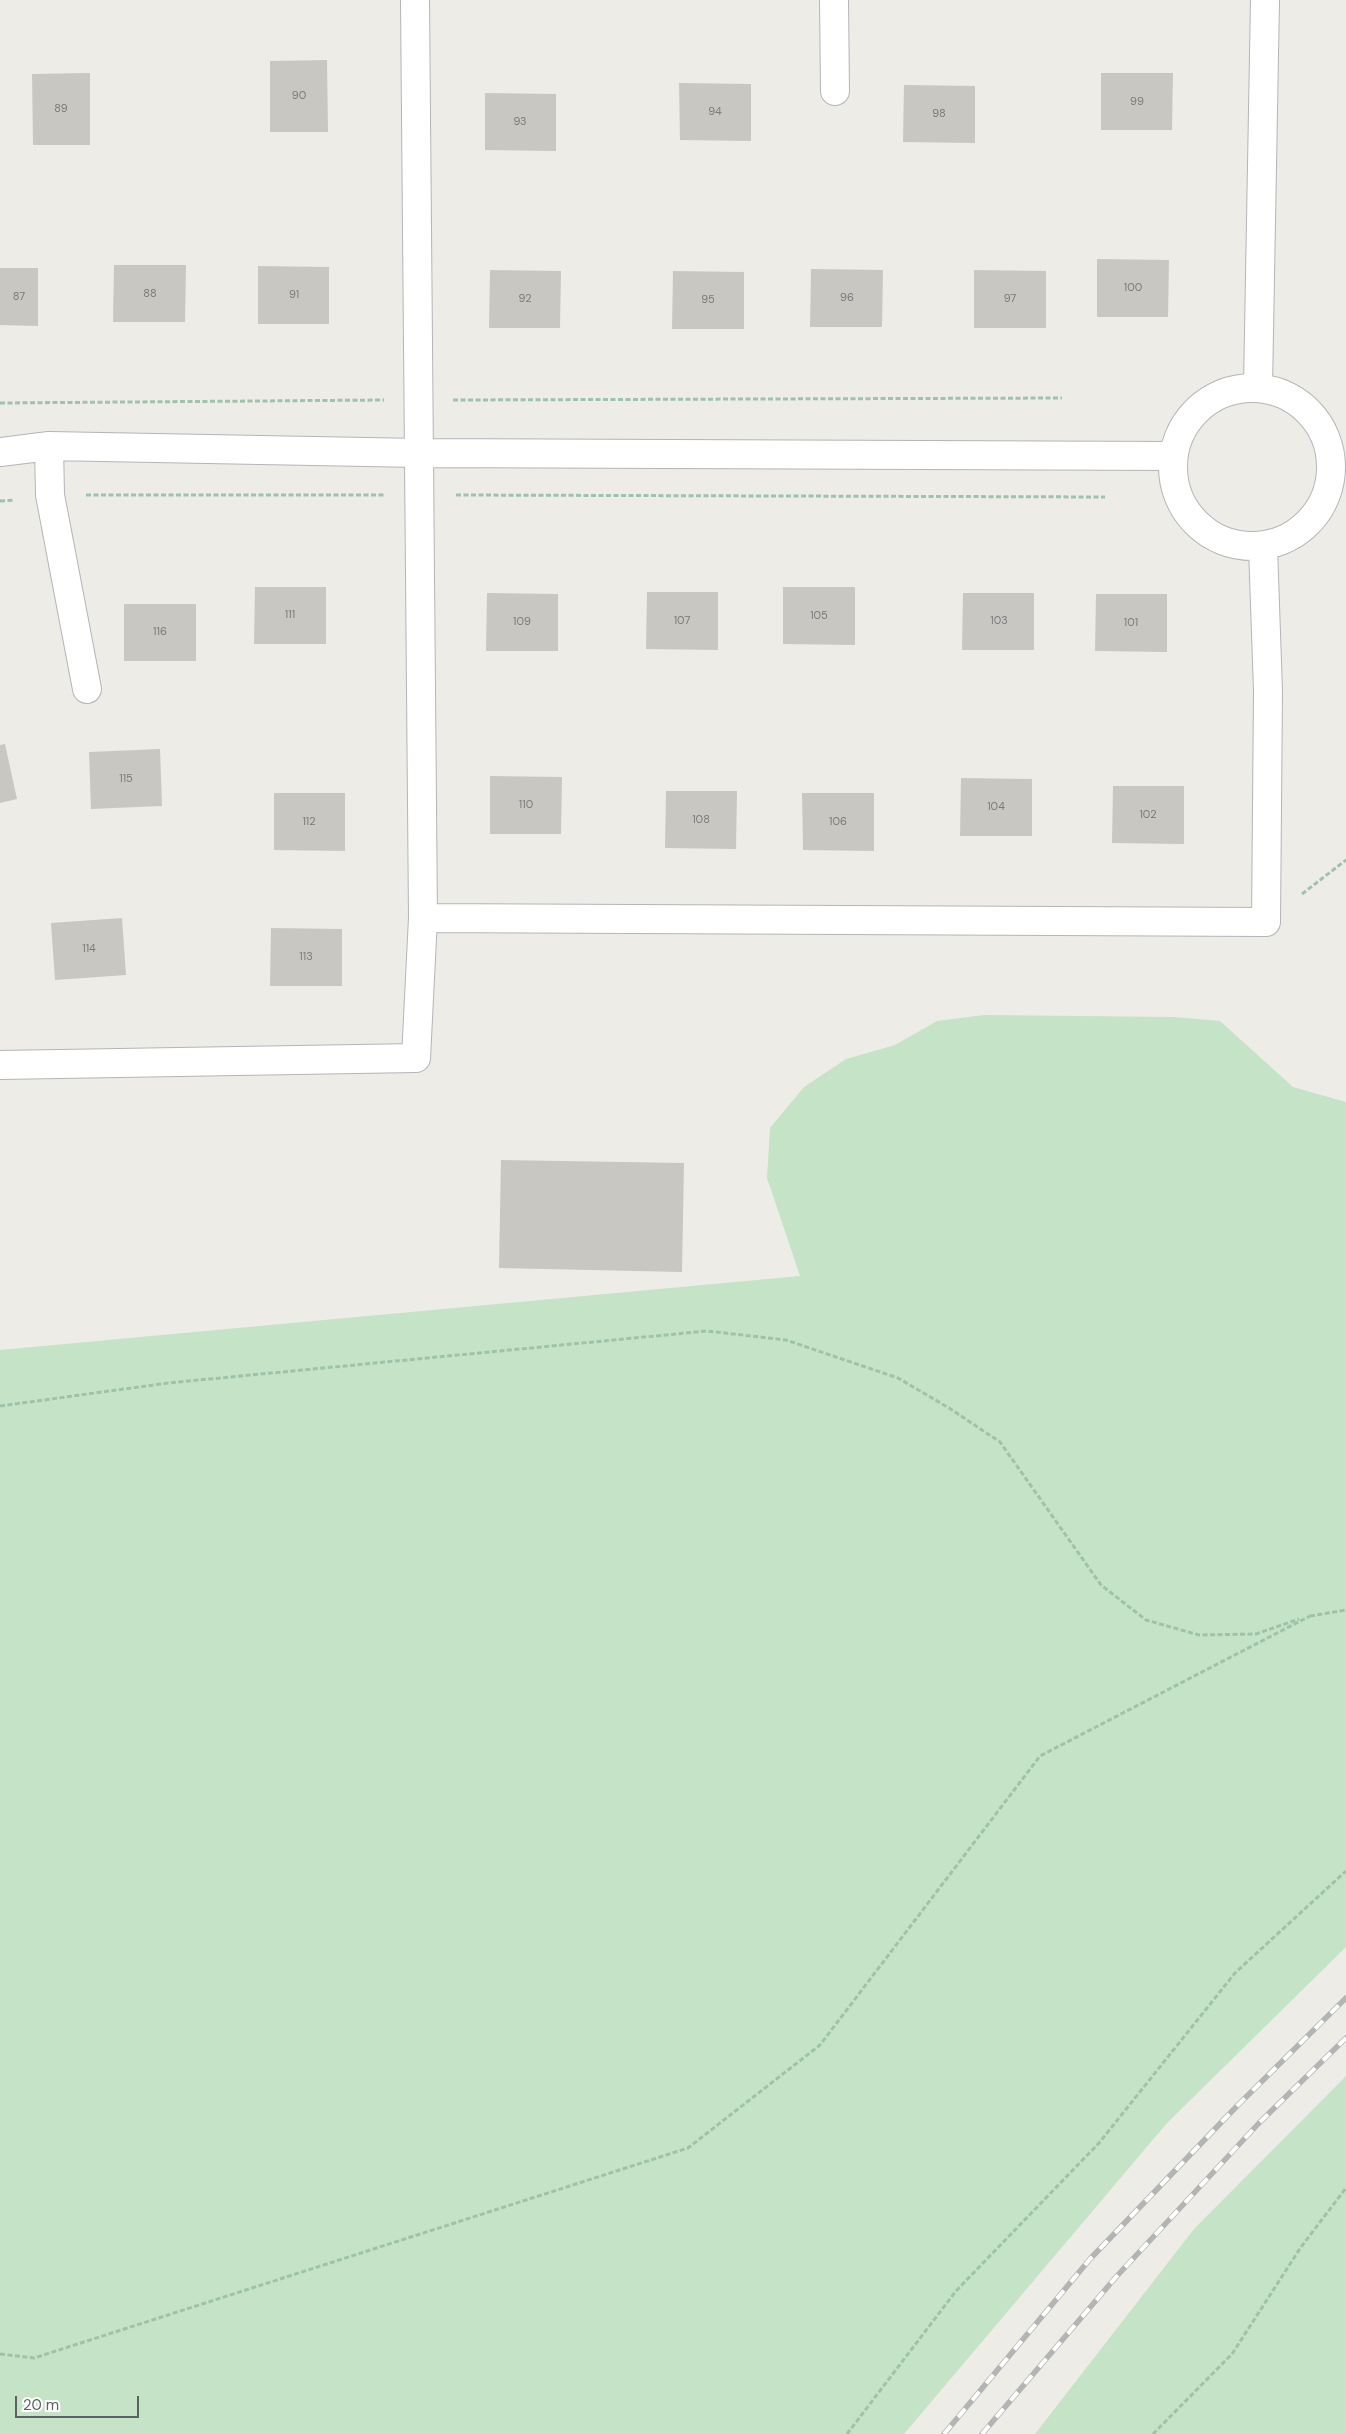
<!DOCTYPE html>
<html>
<head>
<meta charset="utf-8">
<style>
  body { margin:0 }
  #map { position:relative; width:1346px; height:2434px; overflow:hidden; background:#eeece6; font-family:"DM Sans",sans-serif }
  canvas { display:block }
  .scale { position:absolute; left:15px; top:2396px; width:124px; height:22px; box-sizing:border-box; border:2px solid #5d6064; border-top:0; padding-left:6px; font-size:15px; line-height:18px; white-space:nowrap; color:#5d6064; -webkit-text-stroke:4px #fff; paint-order:stroke }
</style>
</head>
<body>
<div id="map">
<canvas width="1346" height="2434"></canvas>
<div class="scale">20 m</div>
</div>
<script>
const g = document.querySelector('canvas').getContext('2d');
g.lineJoin = 'round';
function fillPath(path, color) { g.fillStyle = color; g.fill(path, 'evenodd'); }
function trace(path, color, width, dash) { g.strokeStyle = color; g.lineWidth = width; g.lineCap = dash ? 'butt' : 'round'; g.setLineDash(dash || []); g.stroke(path); }
function drawText(font, color, halo, rows, align = 'center') {
  g.font = font + ' "DM Sans",sans-serif'; g.lineWidth = 4; g.setLineDash([]); g.textBaseline = 'middle'; g.strokeStyle = halo; g.fillStyle = color; for (const [text, x, y, turn = 0] of rows) {
    g.save(); g.translate(x, y); g.rotate((+turn || 0) * Math.PI / 180); g.textAlign = isNaN(turn) ? turn : align; if (halo) g.strokeText(text, 0, 0); g.fillText(text, 0, 0); g.restore();
  }
}
fillPath(new Path2D(`
  M984,1015L1174,1017L1220,1021L1293,1087L1346,1102V1947L1167,2123L904,2434H0V1350L800,1276L767,1178L770,1128L804,1087L846,1059L895,1045L937,1021Z
  M1346,2076V2434H1035L1194,2229Z`), '#c5e3c6');
fillPath(new Path2D(`
  M327,60L328,132H270V61Z
  M90,73V145H33L32,74Z
  M1101,73H1173L1172,130H1101Z
  M679,83L751,84V141L680,140Z
  M904,85L975,86V143L903,142Z
  M485,93L556,94V151L485,150Z
  M1097,259L1169,260L1168,317H1097Z
  M114,265H186L185,322H113Z
  M258,266L329,267V324H258Z
  M0,268H38V326L0,325Z
  M811,269L883,270L882,327H810Z
  M490,270L561,271L560,328H489Z
  M974,270L1046,271V328H974Z
  M673,271L744,272V329H672Z
  M255,587H326V644H254Z
  M783,587H855V645L783,644Z
  M647,592H718V650L646,649Z
  M487,593L558,594V651H486Z
  M963,593H1034V650H962Z
  M1096,594H1167V652L1095,651Z
  M124,604H196V661H124Z
  M5,744L17,799L0,803V745Z
  M160,749L162,806L91,809L89,752Z
  M490,776L562,777L561,834H490Z
  M961,778L1032,779V836H960Z
  M1113,786H1184V844L1112,843Z
  M666,791H737L736,849L665,848Z
  M274,793H345V851L274,850Z
  M802,793H874V851L803,850Z
  M122,918L126,975L55,980L51,923Z
  M271,928L342,929V986H270Z
  M501,1160L684,1163L682,1272L499,1268Z`), '#c9c7c2');
const minor = new Path2D(`
  M834,0L835,91
  M1258,387L1265,0
  M1173 467a79 79 0 1 1 158 0a79 79 0 1 1-158 0Z
  M49,446L50,495L87,689
  M0,452L49,446L419,453L1173,456
  M423,918L1266,922L1268,691L1263,547
  M0,1065L416,1058L423,918L415,0`);
trace(minor, '#b3b5b9', 30);
trace(new Path2D(`
  M453,400L1062,398
  M0,403L384,400
  M86,495H385
  M456,495L1105,497
  M0,501L15,500
  M1302,894L1346,860
  M0,1406L168,1383L707,1331L786,1340L898,1378L949,1408L1000,1442L1101,1585L1146,1620L1199,1635L1256,1634L1299,1619
  M1310,1616L1346,1610
  M0,2354L34,2358L688,2148L820,2045L1040,1756L1310,1616
  M847,2434L956,2291L1099,2143L1235,1973L1346,1871
  M1153,2434L1232,2354L1301,2247L1346,2188`), '#9ec3ab', 3, [5, 2.5]);
trace(minor, '#fff', 28);
const rail = new Path2D(`
  M944,2434L1090,2259L1237,2106L1346,1998
  M982,2434L1116,2277L1259,2123L1346,2038`);
trace(rail, '#b3b4b4', 5.5);
trace(rail, '#fff', 4, [11]);
drawText('11px', '#787a7c', null, [
  ["90",299,96],
  ["99",1137,102],
  ["89",61,109],
  ["94",715,112],
  ["98",939,114],
  ["93",520,122],
  ["100",1133,288],
  ["88",150,294],
  ["91",294,295],
  ["87",19,297],
  ["96",847,298],
  ["92",525,299],
  ["97",1010,299],
  ["95",708,300],
  ["111",290,615],
  ["105",819,616],
  ["107",682,621],
  ["103",999,621],
  ["109",522,622],
  ["101",1131,623],
  ["116",160,632],
  ["115",126,779],
  ["110",526,805],
  ["104",996,807],
  ["102",1148,815],
  ["108",701,820],
  ["112",309,822],
  ["106",838,822],
  ["114",89,949],
  ["113",306,957]
]);
</script>
</body>
</html>
